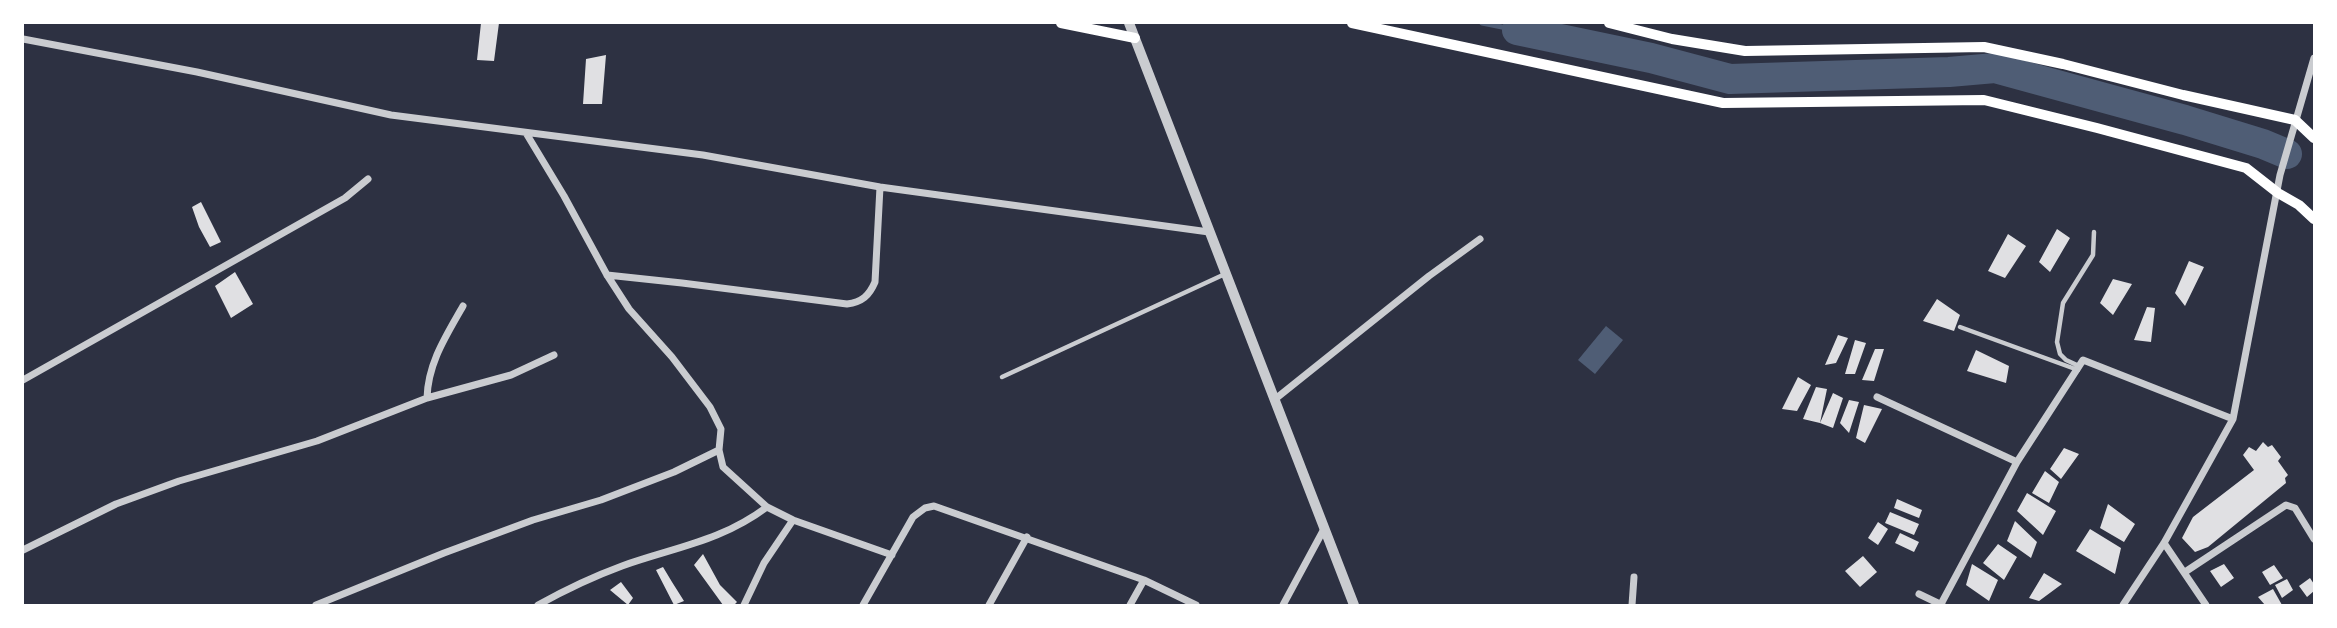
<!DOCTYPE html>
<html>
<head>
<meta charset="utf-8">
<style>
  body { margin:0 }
  #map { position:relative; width:2337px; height:628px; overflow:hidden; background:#2d3142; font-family:"Nunito Sans",sans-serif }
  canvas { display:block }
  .frame { position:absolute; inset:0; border:24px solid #fff; pointer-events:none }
</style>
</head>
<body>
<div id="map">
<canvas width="2337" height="628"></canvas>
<div class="frame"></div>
</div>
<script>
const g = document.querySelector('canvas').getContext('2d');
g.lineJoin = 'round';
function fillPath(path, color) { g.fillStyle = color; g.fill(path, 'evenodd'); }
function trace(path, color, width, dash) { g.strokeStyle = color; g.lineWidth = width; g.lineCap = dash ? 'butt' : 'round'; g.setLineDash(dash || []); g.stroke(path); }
fillPath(new Path2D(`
  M1606,326L1623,340L1595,374L1578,360Z`), '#4f5d75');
trace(new Path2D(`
  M1482,23L1517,30`), '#4f5d75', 5);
trace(new Path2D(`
  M1517,30L1651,58L1730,79L1949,72L1995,68L2185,120L2263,144L2287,154`), '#4f5d75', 30);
fillPath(new Path2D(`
  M481,23H499L494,61L477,60Z
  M606,55L602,104H583L586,59Z
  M201,202L221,242L210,247L199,227L192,207Z
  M2057,229L2070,238L2050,272L2039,262Z
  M2008,234L2026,246L2005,278L1988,271Z
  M2189,261L2204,267L2185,306L2175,293Z
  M235,272L253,304L231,318L215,286Z
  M2113,279L2132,284L2113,315L2100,303Z
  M1937,299L1960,315L1954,331L1923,321Z
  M2147,307L2155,308L2151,342L2134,340Z
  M1838,335L1848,338L1836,363L1825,365Z
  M1855,340L1866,343L1855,374H1845Z
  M1875,349H1884L1874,381L1862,380Z
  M1976,350L2009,366L2006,383L1967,371Z
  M1798,377L1811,385L1797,411L1782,409Z
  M1816,387L1827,389L1820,423L1803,419Z
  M1833,393L1843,398L1833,428L1820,423Z
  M1849,400L1859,402L1849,433L1840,423Z
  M1864,405L1882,409L1865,443L1856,438Z
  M2263,442L2268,447L2272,445L2281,457L2278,461L2288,475L2285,478L2286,483L2208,547L2195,552L2182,538L2193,517L2254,470L2243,455L2249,447L2256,451Z
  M2064,448L2079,454L2061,479L2050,469Z
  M2045,471L2059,482L2049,503L2032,493Z
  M2027,493L2056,511L2043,535L2017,511Z
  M1897,499L1922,510L1919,518L1894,508Z
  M2108,504L2135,524L2124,542L2100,528Z
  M1890,512L1919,524L1914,535L1885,523Z
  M2015,521L2037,542L2031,558L2007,541Z
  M1878,522L1888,529L1878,545L1868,538Z
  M2090,529L2121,548L2115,574L2076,551Z
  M1900,533L1919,542L1914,552L1895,543Z
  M1998,544L2017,557L2004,580L1983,563Z
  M703,554L720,585L737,602L734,605H723L694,565Z
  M1863,556L1877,572L1860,587L1845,571Z
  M1972,564L1998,580L1989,601L1966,585Z
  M2224,564L2234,578L2221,587L2210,571Z
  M2274,565L2283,578L2270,585L2262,572Z
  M663,567L672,582L684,601L674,605L656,570Z
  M2044,573L2062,584L2039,601L2029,598Z
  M2310,578L2314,584V591L2307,597L2299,586Z
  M2287,579L2293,590L2282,598L2275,585Z
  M621,582L633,598L628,605L610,590Z
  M2273,589L2282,605H2265L2258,597Z`), '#e0e0e3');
trace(new Path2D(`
  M1960,327L2078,370
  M2079,366L2066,360L2060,354L2057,342L2063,303L2093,255L2094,232
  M1002,377L1225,274`), '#caccd0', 4.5);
trace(new Path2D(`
  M23,39L197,72L391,115L703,155L880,187L1209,232
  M526,133L564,196L607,275L629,309L672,357L710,407L721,429L719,450L723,467L767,507L793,520L892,555
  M607,275L682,283L847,304C862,302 869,296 875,282L880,187
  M23,380L345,198L368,179
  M1877,397L2017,462
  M427,398C428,363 446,336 463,306
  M1274,400L1429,276L1480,239
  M2164,543L2206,605
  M23,550L116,504L179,481L317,441L427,398L511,375L554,355
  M2185,572L2286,505L2295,508L2314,539
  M1919,594L1942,605
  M1941,604L2017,462L2083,360L2233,419
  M316,605L444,553L533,520L601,500L674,472L719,450
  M538,605C565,590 592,577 622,566C675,547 720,542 767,507
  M744,605L764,563L793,520
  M863,605L913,517L925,508L934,506L1144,580L1196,605
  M989,605L1027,537
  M1130,605L1144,580
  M1283,605L1324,529
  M1632,605L1634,577
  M2123,605L2164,543L2233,419L2280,175L2314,58`), '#caccd0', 7);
trace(new Path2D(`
  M1129,23L1354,605`), '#caccd0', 10);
trace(new Path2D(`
  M1061,23L1135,38
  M1352,23L1723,103L1984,100L2097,128L2246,168L2278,193L2299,205L2314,219
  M1609,23L1672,39L1745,51L1984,47L2063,64L2183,95L2295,120L2314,138`), '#fff', 10);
</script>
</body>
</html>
